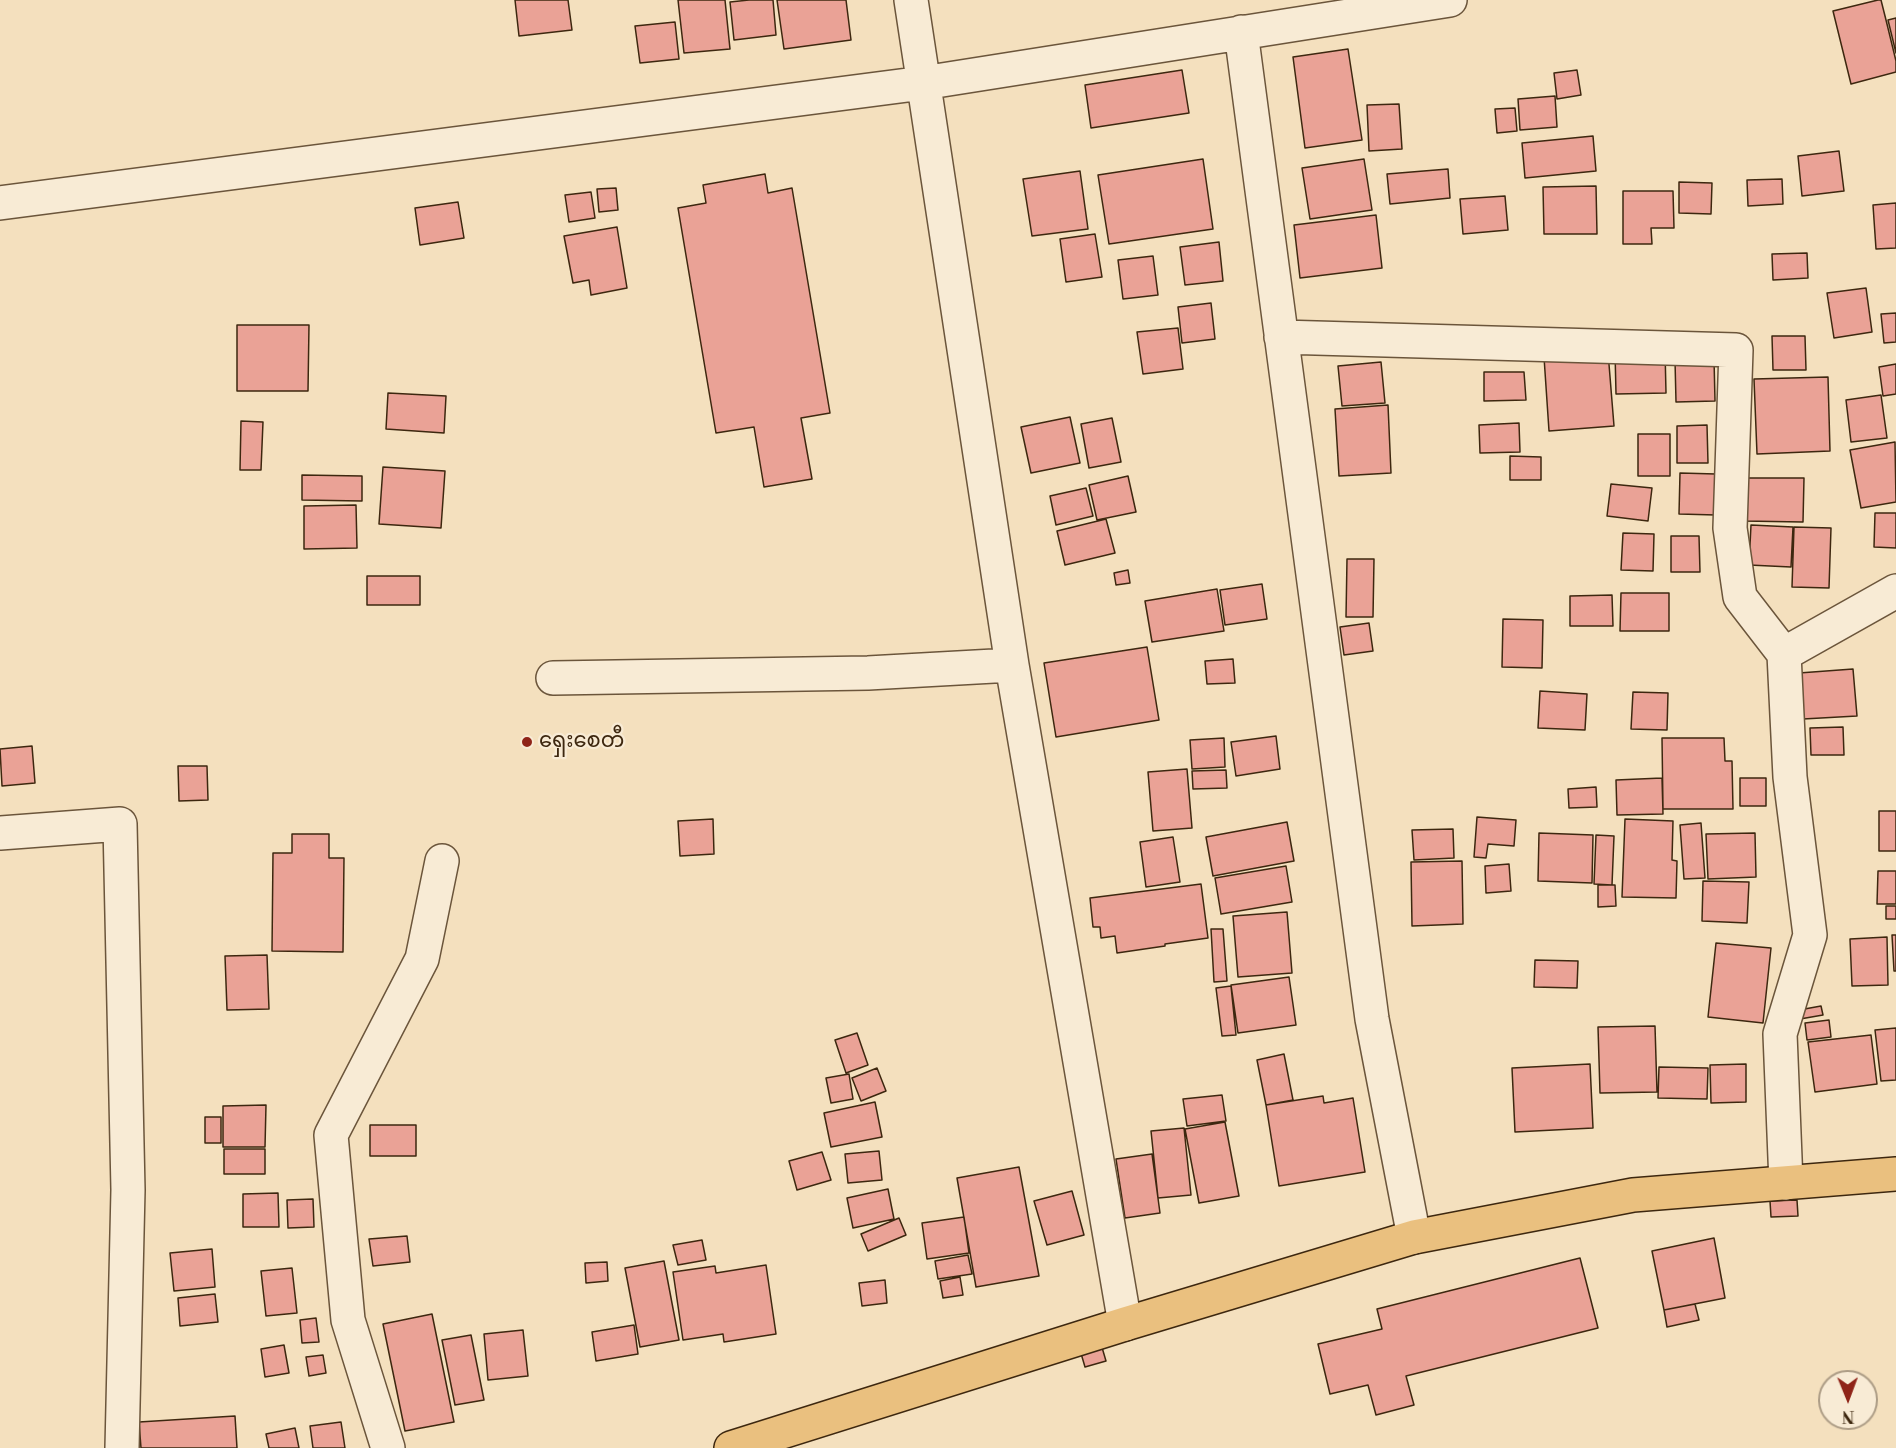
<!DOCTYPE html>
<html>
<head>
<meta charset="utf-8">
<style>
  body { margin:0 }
  #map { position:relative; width:1896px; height:1448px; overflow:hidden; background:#f4e0be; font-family:"Libre Bodoni",serif }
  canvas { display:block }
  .north { position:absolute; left:1818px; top:1370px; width:60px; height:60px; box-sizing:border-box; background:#f8ebd5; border:2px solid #ad9d86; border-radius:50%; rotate:179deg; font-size:16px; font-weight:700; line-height:24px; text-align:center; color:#3d270f }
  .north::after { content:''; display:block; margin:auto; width:21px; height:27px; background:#8f2418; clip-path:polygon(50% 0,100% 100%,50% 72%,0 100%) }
</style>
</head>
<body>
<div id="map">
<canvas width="1896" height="1448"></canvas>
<div class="north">N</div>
</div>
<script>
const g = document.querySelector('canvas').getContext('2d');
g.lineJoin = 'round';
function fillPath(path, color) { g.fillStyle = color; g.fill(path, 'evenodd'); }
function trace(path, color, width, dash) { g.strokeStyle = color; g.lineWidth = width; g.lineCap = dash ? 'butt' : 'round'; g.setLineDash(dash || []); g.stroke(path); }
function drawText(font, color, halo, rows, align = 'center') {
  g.font = font + ' "Libre Bodoni","Noto Sans Myanmar",serif'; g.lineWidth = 4.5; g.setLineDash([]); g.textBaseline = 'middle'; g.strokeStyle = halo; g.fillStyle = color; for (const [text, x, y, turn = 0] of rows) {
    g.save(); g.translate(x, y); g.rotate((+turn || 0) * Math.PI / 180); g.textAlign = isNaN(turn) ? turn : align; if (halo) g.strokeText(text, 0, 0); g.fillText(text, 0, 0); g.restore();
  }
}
const building = new Path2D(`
  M515,0H568L572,30L519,36Z
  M678,0H725L730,49L684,53Z
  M749,0H773L776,35L734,40L730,2Z
  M777,0H846L851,40L784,49Z
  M1878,0H1881L1886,20L1896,61V72L1851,84L1833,11Z
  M1896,18V53L1888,20Z
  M675,22L679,59L640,63L635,26Z
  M1348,49L1362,140L1305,148L1293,57Z
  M1182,70L1189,113L1091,128L1085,85Z
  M1577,70L1581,95L1557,99L1554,73Z
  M1555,96L1557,127L1520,130L1518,99Z
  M1399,104L1402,149L1369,151L1367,105Z
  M1515,108L1517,131L1497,133L1495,109Z
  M1593,136L1596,171L1525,178L1522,143Z
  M1839,151L1844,191L1802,196L1798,156Z
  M1203,159L1213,229L1109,244L1098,175Z
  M1364,159L1372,210L1310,219L1302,168Z
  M1448,169L1450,198L1390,204L1387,174Z
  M1080,171L1088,229L1032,236L1023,179Z
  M765,174L768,193L792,188L830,413L801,418L812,479L764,487L754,427L716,433L678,208L706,203L703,185Z
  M1782,179L1783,204L1748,206L1747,180Z
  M1679,182L1712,183L1711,214L1679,213Z
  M1596,186L1597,234H1544L1543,187Z
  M616,188L618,210L599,212L597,189Z
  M1623,191H1673L1674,228H1651L1652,244H1623Z
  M591,192L595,218L569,222L565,195Z
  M1505,196L1508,230L1463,234L1460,199Z
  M458,202L464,238L420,245L415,208Z
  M1896,203V248L1876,249L1873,205Z
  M1376,215L1382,268L1300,278L1294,225Z
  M617,227L627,288L591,295L589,280L573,283L564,236Z
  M1095,234L1102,277L1066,282L1060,239Z
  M1219,242L1223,281L1185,285L1180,247Z
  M1807,253L1808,278L1773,280L1772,254Z
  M1153,256L1158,295L1123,299L1118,260Z
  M1866,288L1872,332L1834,338L1827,293Z
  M1211,303L1215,339L1182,343L1178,307Z
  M1896,313V342L1884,343L1881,314Z
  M237,325H309L308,391H237Z
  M1178,328L1183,369L1143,374L1137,332Z
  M1772,336H1805L1806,370H1773Z
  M1665,350L1666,393L1616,394L1615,351Z
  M1608,352L1614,426L1549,431L1544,357Z
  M1714,359L1715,401L1676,402L1675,360Z
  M1381,362L1385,403L1342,406L1338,366Z
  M1896,364V394L1883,396L1879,367Z
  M1484,372H1524L1526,400L1484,401Z
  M1828,377L1830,451L1757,454L1754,379Z
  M388,393L446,396L444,433L386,429Z
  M1881,395L1887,438L1851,442L1846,400Z
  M1388,405L1391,473L1339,476L1335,409Z
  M1070,417L1080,463L1031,473L1021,427Z
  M1112,418L1121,462L1089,468L1081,424Z
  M241,421L263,422L261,470H240Z
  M1519,423L1520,452L1480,453L1479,425Z
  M1707,425L1708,463H1677V426Z
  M1638,434H1670V476H1638Z
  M1895,442L1896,502L1861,508L1850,450Z
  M1510,456L1541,457V480H1510Z
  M383,467L445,471L441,528L379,524Z
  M1680,473L1716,474V515L1679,514Z
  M302,475L362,476V501L302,500Z
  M1128,476L1136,512L1097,520L1089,485Z
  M1743,478H1804L1803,522L1743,521Z
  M1611,484L1652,488L1648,521L1607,516Z
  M1086,488L1093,516L1056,525L1050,496Z
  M356,505L357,548L304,549V506Z
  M1875,513H1896V548L1874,547Z
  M1106,519L1115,553L1065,565L1057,531Z
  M1751,525L1793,527L1791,567L1749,565Z
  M1794,527L1831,528L1829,588L1792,587Z
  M1623,533L1654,534L1653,571L1621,570Z
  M1671,536H1699L1700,572H1671Z
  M1347,559H1374L1373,617H1346Z
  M1128,570L1130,583L1116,585L1114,573Z
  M367,576H420V605H367Z
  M1262,584L1267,619L1225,625L1220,590Z
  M1217,589L1224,631L1152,642L1145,601Z
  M1621,593H1669V631H1620Z
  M1612,595L1613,626H1570V596Z
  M1503,619L1543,620L1542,668L1502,667Z
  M1369,623L1373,651L1344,655L1340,627Z
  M1147,647L1159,720L1056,737L1044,663Z
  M1233,659L1235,683L1207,684L1205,661Z
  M1853,669L1857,716L1803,719L1799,673Z
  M1540,691L1587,694L1585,730L1538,728Z
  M1633,692L1668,693L1667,730L1631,729Z
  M1843,727L1844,755H1811L1810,728Z
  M1276,736L1280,769L1236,776L1231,742Z
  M1224,738L1225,767L1192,769L1190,740Z
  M1662,738H1724L1725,761H1732L1733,809H1663Z
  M32,746L35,783L2,786L0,749Z
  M178,766H207L208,800L179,801Z
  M1187,769L1192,828L1153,831L1148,772Z
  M1226,770L1227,788L1193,789L1192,771Z
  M1662,778L1663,814L1617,815L1616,780Z
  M1740,778H1766V806H1740Z
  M1596,787L1597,807L1569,808L1568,789Z
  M1879,811H1896V851H1879Z
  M1477,817L1516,820L1514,846L1488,844L1486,858L1474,857Z
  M713,819L714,854L680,856L678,821Z
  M1625,819L1673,821L1672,860L1677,861L1676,898L1622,897Z
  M1287,822L1294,861L1213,876L1206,837Z
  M1701,823L1705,878L1684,879L1680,825Z
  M1453,829L1454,858L1414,860L1412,830Z
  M1539,833L1593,835L1592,883L1538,881Z
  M1755,833L1756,877L1708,879L1706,834Z
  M292,834H329V858H344L343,952L272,951L273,853H292Z
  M1596,835L1614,836L1612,885L1594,884Z
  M1173,837L1180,882L1146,887L1140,842Z
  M1462,861L1463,924L1412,926L1411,862Z
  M1509,864L1511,891L1486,893L1485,866Z
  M1286,866L1292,902L1221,914L1215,878Z
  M1878,871H1896V904H1877Z
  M1703,881L1749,882L1747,923L1702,921Z
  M1201,884L1208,938L1165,944V946L1117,953L1115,936L1101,938L1100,927H1093L1090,898Z
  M1598,885H1615L1616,906L1598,907Z
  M1886,906H1896V919H1886Z
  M1287,912L1292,973L1238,977L1233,916Z
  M1211,929H1223L1227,981L1214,982Z
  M1892,935H1896V971H1894Z
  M1887,937L1888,985L1852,986L1850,939Z
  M1716,943L1771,948L1763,1023L1708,1017Z
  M267,955L269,1009L227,1010L225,956Z
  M1535,960L1578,961L1577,988L1534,987Z
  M1289,977L1296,1025L1238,1033L1231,985Z
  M1231,986L1236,1035L1222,1036L1216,988Z
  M1821,1006L1823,1015L1800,1019L1799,1010Z
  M1829,1020L1831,1037L1807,1040L1805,1023Z
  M1655,1026L1657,1092L1600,1093L1598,1027Z
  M1896,1028V1080L1881,1081L1875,1030Z
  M857,1033L868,1065L846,1073L835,1040Z
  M1871,1035L1877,1084L1815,1092L1808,1042Z
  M1284,1054L1293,1100L1266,1105L1257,1060Z
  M1590,1064L1593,1128L1515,1132L1512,1068Z
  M1746,1064V1102L1711,1103L1710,1065Z
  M1659,1067L1708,1068L1707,1099L1658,1098Z
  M877,1068L886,1091L861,1101L852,1078Z
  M849,1074L853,1099L831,1103L826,1078Z
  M1222,1095L1226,1121L1187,1126L1183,1099Z
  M1323,1096L1324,1103L1353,1098L1365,1172L1279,1186L1266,1105Z
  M875,1102L882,1137L831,1147L824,1113Z
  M266,1105L265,1147H223V1106Z
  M205,1117H221V1143H205Z
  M1225,1122L1239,1196L1199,1203L1185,1129Z
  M370,1125H416V1156H370Z
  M1184,1128L1191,1195L1158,1198L1151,1131Z
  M224,1149H265V1174H224Z
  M879,1151L882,1180L848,1183L845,1154Z
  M822,1152L831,1180L797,1190L789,1161Z
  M1152,1154L1160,1213L1125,1218L1116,1159Z
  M1019,1167L1039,1276L976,1287L957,1178Z
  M888,1189L894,1219L853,1228L847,1198Z
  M1072,1191L1084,1235L1047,1245L1034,1201Z
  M278,1193L279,1227H243V1194Z
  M313,1199L314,1227L288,1228L287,1200Z
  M1797,1200L1798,1216L1771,1217L1770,1201Z
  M964,1217L969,1253L927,1259L922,1223Z
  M899,1218L906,1235L868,1251L861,1234Z
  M407,1236L410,1262L373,1266L369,1239Z
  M1714,1238L1725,1298L1664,1310L1652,1251Z
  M702,1240L706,1260L678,1265L673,1245Z
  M212,1249L215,1287L174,1291L170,1253Z
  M968,1255L972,1274L938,1279L935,1261Z
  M1580,1258L1598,1328L1406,1376L1414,1405L1376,1415L1368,1385L1330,1394L1318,1344L1382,1329L1377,1309Z
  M664,1261L679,1340L640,1347L625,1268Z
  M607,1262L608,1281L586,1283L585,1263Z
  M766,1265L776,1334L724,1342L723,1334L683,1340L673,1272L715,1266L716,1273Z
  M292,1268L297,1313L266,1316L261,1271Z
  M960,1277L963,1295L943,1298L940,1281Z
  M885,1280L887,1303L862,1306L859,1283Z
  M215,1294L218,1322L180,1326L178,1298Z
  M1695,1304L1699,1320L1667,1327L1664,1310Z
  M432,1314L454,1422L405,1431L383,1324Z
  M316,1318L319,1342L302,1343L300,1320Z
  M634,1325L638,1354L596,1361L592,1332Z
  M523,1330L528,1376L488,1380L484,1334Z
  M471,1335L484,1400L455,1405L442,1340Z
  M1101,1344L1106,1361L1085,1367L1080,1350Z
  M284,1345L289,1373L265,1377L261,1349Z
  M323,1355L326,1373L309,1376L306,1357Z
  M235,1416L237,1448H141L139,1422Z
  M341,1422L345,1448H313L310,1426Z
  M295,1428L299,1448H269L266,1434Z`);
fillPath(building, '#eaa296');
trace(building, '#3d270f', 1.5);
const street = new Path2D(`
  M911,0L1012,665L1125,1324
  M1241,32L1372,1019L1414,1237
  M0,203L923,83L1450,0
  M1281,337L1736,350L1730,528L1740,597L1784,654L1790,777L1810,935L1780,1034L1786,1183
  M1784,654L1896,591
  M553,678L868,673L1012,665
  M0,833L120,824L128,1190L122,1448
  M388,1448L348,1320L331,1135L422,959L442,861`);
const highway = new Path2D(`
  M731,1448L1125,1324L1414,1237L1633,1195L1896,1174`);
trace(street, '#6b553b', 36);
trace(highway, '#3d270f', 36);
trace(street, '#f8ebd5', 33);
trace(highway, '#eac07f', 33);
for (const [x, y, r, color] of [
  [527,742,6,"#8f2418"]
]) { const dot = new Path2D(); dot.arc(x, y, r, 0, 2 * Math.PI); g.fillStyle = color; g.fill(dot); trace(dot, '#f8ebd5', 2); }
drawText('21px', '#3d270f', '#f8ebd5', [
  ["ရှေးစေတီ",539,742]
], 'left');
</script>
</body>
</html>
